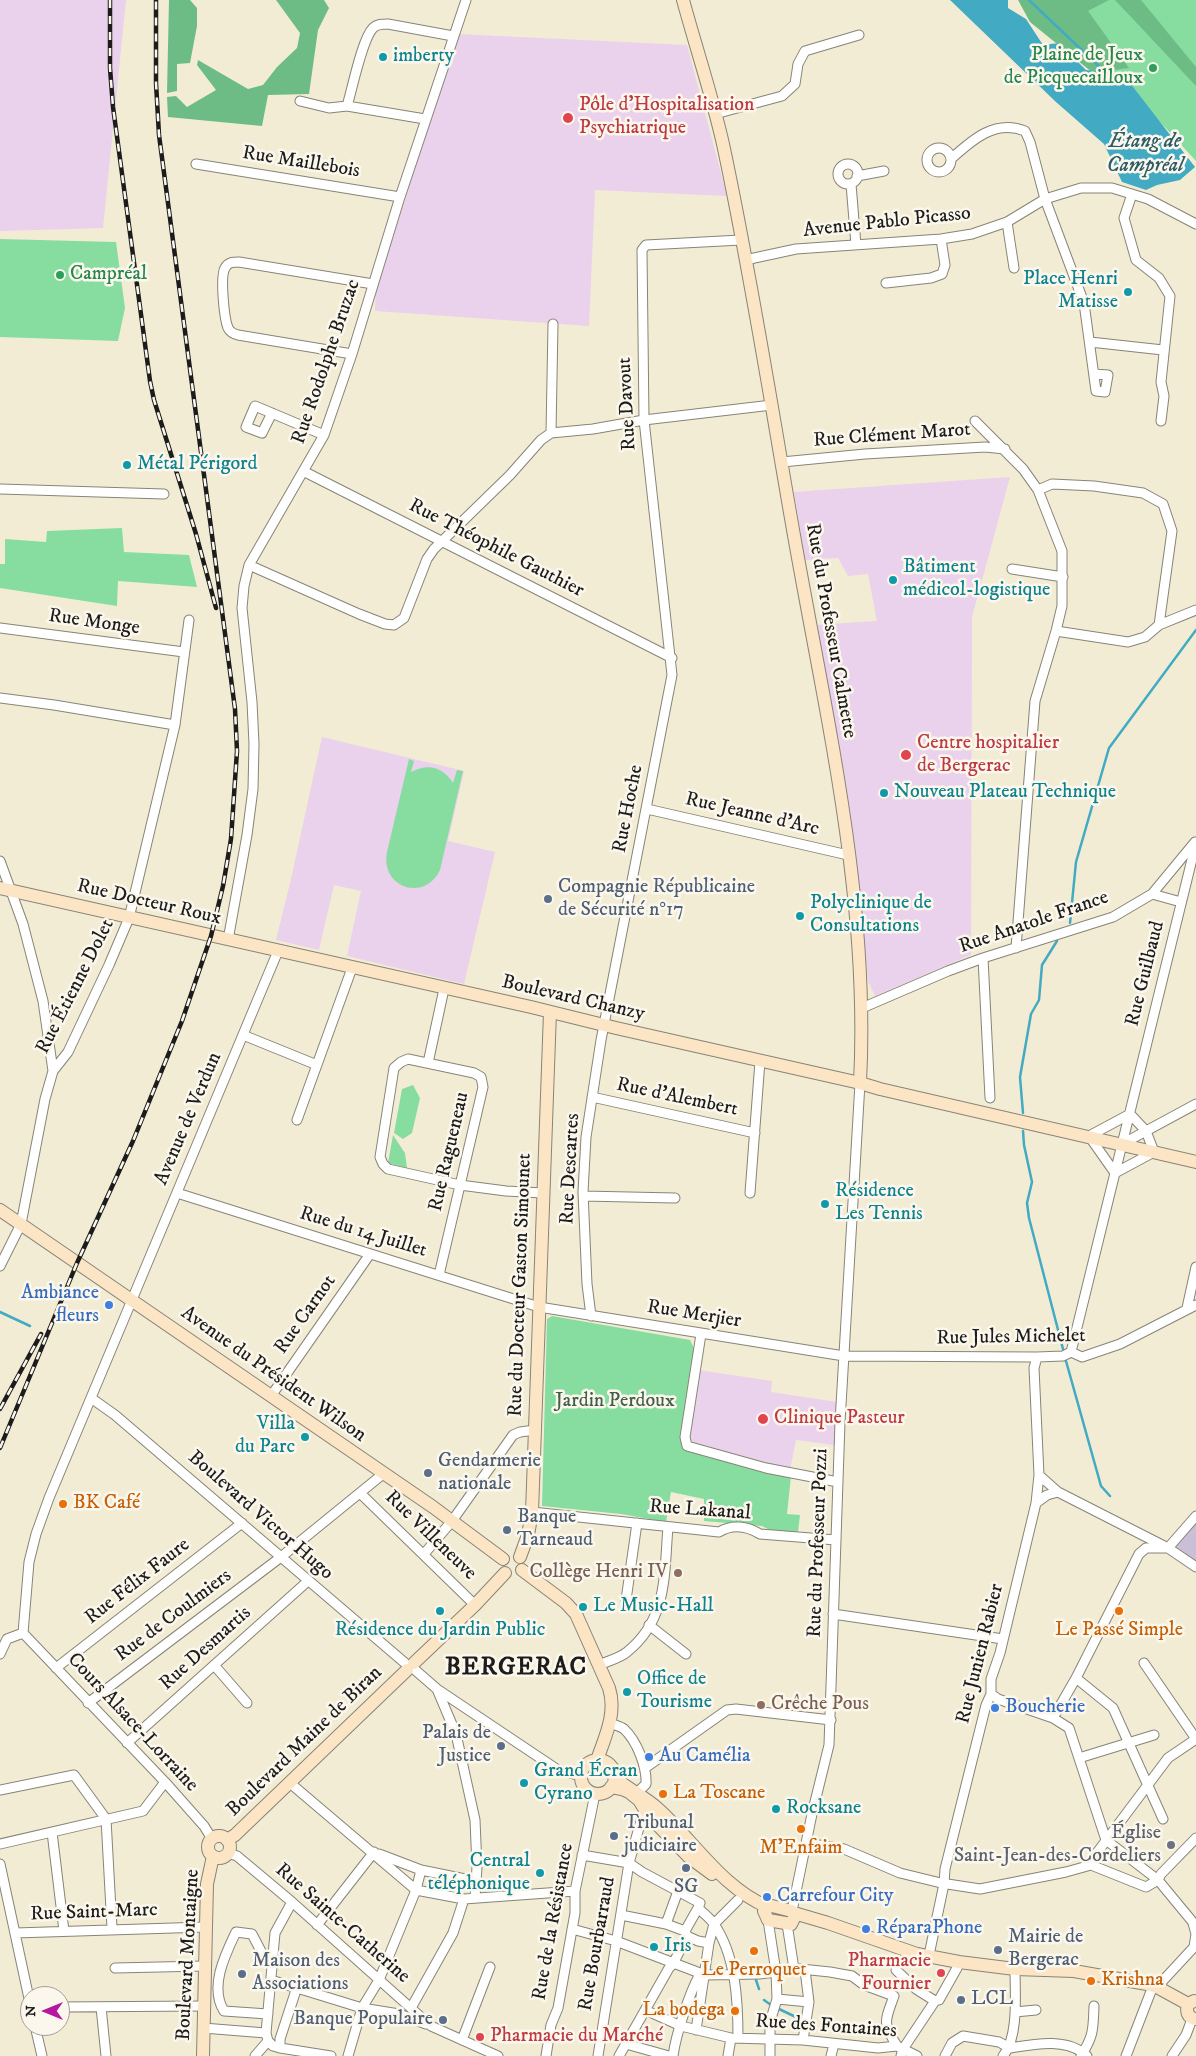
<!DOCTYPE html>
<html>
<head>
<meta charset="utf-8">
<style>
  body { margin:0 }
  #map { position:relative; width:1196px; height:2056px; overflow:hidden; background:#f2ecd5; font-family:"IM FELL DW Pica",serif }
  canvas { display:block }
  .north { position:absolute; left:20px; top:1986px; width:50px; height:50px; box-sizing:border-box; background:#fbf7ec; border:1px solid #a29f99; border-radius:50%; rotate:270deg; font-size:14px; font-weight:700; line-height:20px; text-align:center; color:#1c1c1c }
  .north::after { content:''; display:block; margin:auto; width:18px; height:22px; background:#b5179e; clip-path:polygon(50% 0,100% 100%,50% 72%,0 100%) }
</style>
</head>
<body>
<div id="map">
<canvas width="1196" height="2056"></canvas>
<div class="north">N</div>
</div>
<script>
const g = document.querySelector('canvas').getContext('2d');
g.lineJoin = 'round';
function fillPath(path, color) { g.fillStyle = color; g.fill(path, 'evenodd'); }
function trace(path, color, width, dash) { g.strokeStyle = color; g.lineWidth = width; g.lineCap = dash ? 'butt' : 'round'; g.setLineDash(dash || []); g.stroke(path); }
function drawText(font, color, halo, rows, align = 'center') {
  g.font = font + ' "IM FELL DW Pica",serif'; g.lineWidth = 5; g.setLineDash([]); g.textBaseline = 'middle'; g.strokeStyle = halo; g.fillStyle = color; for (const [text, x, y, turn = 0] of rows) {
    g.save(); g.translate(x, y); g.rotate((+turn || 0) * Math.PI / 180); g.textAlign = isNaN(turn) ? turn : align; if (halo) g.strokeText(text, 0, 0); g.fillText(text, 0, 0); g.restore();
  }
}
fillPath(new Path2D(`
  M0,0H126L103,228L0,231Z
  M457,34L687,45L727,196L595,190L589,326L375,311L376,292Z
  M1010,477L972,617L971,955L875,996L868,981L852,829L817,625L877,621L868,574L848,576L838,558L805,560L794,492Z
  M322,737L464,771L448,841L495,852L464,984L347,956L361,891L334,885L319,950L276,940L291,879Z
  M698,1370L772,1381L771,1392L837,1402L834,1445L796,1440L790,1470L690,1444L688,1437Z`), '#ead1ec');
fillPath(new Path2D(`
  M1196,1522V1561L1175,1546Z`), '#cabfd6');
fillPath(new Path2D(`
  M1048,0H1196V161Z
  M0,239L116,242L125,308L118,341L0,337Z
  M122,528L124,552L189,555L197,587L118,581L117,606L0,588V564H5V539L46,542L47,531Z
  M409,759L414,761L411,772C428,763 443,767 453,783L457,770L463,771L440,870C424,903 380,887 387,852Z
  M413,1085L420,1098L412,1133L403,1139L394,1133L402,1089Z
  M393,1135L405,1153L407,1168L388,1163Z
  M552,1316L690,1340L695,1350L681,1443L685,1450L791,1476L787,1514L800,1515L798,1532L772,1531L762,1526L704,1521V1499L671,1492L666,1522L621,1514L542,1506L547,1319Z`), '#87dda0');
fillPath(new Path2D(`
  M169,0H190L197,8V26L190,63L177,64V91L167,93Z
  M276,0H324L329,8L318,30L309,94L268,95L262,126L168,117L167,97L176,96L187,107L216,90L197,65L198,60L248,89L263,85L277,67L297,48L300,33Z
  M1018,0H1109L1088,11L1129,68L1093,73L1030,22Z
  M1115,0H1141L1196,67V86Z`), '#6dbc86');
fillPath(new Path2D(`
  M950,0H1008V8L1026,19L1043,45L1059,43L1086,70L1123,74L1195,167L1180,180L1157,185L1146,190L1122,182L1104,144L1056,102Z`), '#42aac2');
trace(new Path2D(`
  M1029,0L1108,75
  M1070,923L1076,862L1109,748L1196,630
  M1023,1113L1020,1077L1031,1014L1039,1000L1042,965L1057,941
  M1023,1131L1024,1145L1032,1182L1027,1203L1029,1218L1063,1349
  M0,1312L30,1326
  M1066,1361L1101,1486L1110,1496
  M756,1980L759,1989
  M764,2000L771,2005
  M779,2009L798,2018`), '#42aac2', 2.5);
const street = new Path2D(`
  M300,101L329,108L347,106L425,119
  M347,106C352,90 362,39 373,28C377,24 382,24 388,24L453,36
  M715,114L782,96L795,84L798,64L805,51L859,35
  M927 160a12 12 0 1 1 24 0a12 12 0 1 1-24 0Z
  M951,159C972,140 995,119 1025,131L1030,142L1045,199L1084,303L1096,391L1105,392L1108,375L1094,374
  M196,164L400,197
  M838 174a10 10 0 1 1 20 0a10 10 0 1 1-20 0Z
  M857,176L884,171
  M851,184L856,245
  M1132,194L1124,218L1136,260L1159,278L1170,296L1161,382L1164,396L1161,421
  M1007,222L1014,268
  M745,260L796,249L941,239L972,234L1007,222L1045,199L1081,188H1112L1148,199L1196,224
  M886,283L931,278L942,274L945,265L941,239
  M1090,342L1163,350
  M352,354L238,335C234,334 230,332 228,328C224,318 220,276 225,268C228,262 233,262 239,262L373,284
  M272,413L262,433L246,427L255,406L324,435
  M975,421L1023,469L1038,490L1062,551V606L1056,631L1035,701L1016,948
  M551,433L553,324
  M782,462L865,454L985,447L1005,449
  M305,472L672,658
  M0,489L164,494
  M1038,490L1052,484L1094,486L1143,493L1163,504L1172,531L1159,625
  M249,565L359,614L385,624L394,625L404,618L427,559L434,549L510,475L541,440L551,433L593,429L644,420L772,405
  M1012,569L1063,577
  M0,628L184,652
  M1056,631L1128,642L1145,637L1159,625L1196,610
  M0,698L54,705L175,725
  M647,809L848,855
  M0,861L23,924L43,1001L53,1071L45,1099L21,1224L0,1266
  M1152,894L1181,902
  M228,940L247,835L253,789L254,744L252,702L242,608L244,586L249,565L324,435L352,354L400,197L466,0
  M983,958L990,1098
  M862,1008L948,971L983,958L1113,917L1152,894L1195,842
  M243,1035L317,1065
  M428,1063L444,989
  M53,1071L68,1052L109,965L129,918L175,725L189,620
  M592,1097L755,1133
  M1130,1114L1146,1131L1154,1152L1115,1173L1089,1136Z
  M297,1120L352,968
  M1122,1144L1196,1104
  M177,1193L539,1307L844,1356L1037,1357L1063,1356L1071,1352L1082,1357L1120,1344L1196,1305
  M750,1193L760,1061
  M583,1196L675,1198
  M439,1275L483,1087L481,1077L474,1073L408,1059L401,1062L394,1068L380,1157L383,1164L388,1169L460,1185L506,1191L543,1193
  M1187,1308L1196,1267
  M591,1316L587,1284L583,1192L586,1137L601,1040L672,675L644,420L642,250L646,245L741,240
  M701,1334L685,1437L687,1446L766,1468L838,1482
  M1071,1352L1196,843
  M271,1396L370,1254
  M91,1398L115,1415L405,1663
  M1039,1475L1058,1492L1168,1548L1196,1567
  M360,1493L475,1605
  M1036,1503L1047,1495L1058,1492
  M532,1512L719,1532C732,1524 747,1526 760,1534L836,1540
  M1168,1548L1196,1516
  M424,1554L452,1521L513,1435L520,1432L535,1430
  M626,1600L637,1523
  M833,1614L1003,1639
  M649,1625L686,1654
  M23,1633L29,1562L36,1534L49,1498L278,951
  M23,1633L165,1782L204,1826L212,1839
  M0,1654L7,1639L23,1633
  M1144,1663L1196,1739
  M214,1665L247,1703
  M599,1665C608,1661 620,1658 627,1652C668,1619 664,1574 668,1527
  M56,1668L242,1523
  M414,1669L437,1689L558,1770L581,1776
  M1076,1678L1113,1708L1163,1819
  M437,1689L456,1734L475,1820L477,1867L475,1898
  M991,1694L998,1699L1053,1718L1069,1728L1106,1840L1158,1880L1196,1926
  M88,1703L281,1557L383,1474
  M1053,1718L1076,1678L1139,1554L1146,1548H1168
  M610,1723C614,1725 620,1726 624,1729C637,1741 647,1767 646,1784L637,1793
  M127,1743L308,1581
  M1079,1758L1154,1735
  M645,1768L727,1710L736,1709L831,1720
  M290,1783L416,1890L379,1980L362,2008L348,2056
  M0,1790L74,1775L106,1819L112,1928
  M52,1832L64,1931
  M806,1843L844,1849L900,1873L941,1883L980,1889L1066,1872L1091,1865L1146,1887L1158,1880
  M0,1844L143,1811L165,1782
  M228,1853L237,1856L292,1902L431,2026L498,2056
  M379,1854L421,1870L475,1881
  M582,1855L629,1863L642,1872L700,1903L698,1908C703,1913 710,1918 714,1924C736,1956 738,2001 738,2038
  M0,1864L30,2003
  M1091,1865L1093,1858L1168,1758L1196,1739
  M421,1870L416,1890L464,1899L575,1891
  M1158,1880L1161,1874L1196,1838
  M792,1911L812,1814L829,1745L840,1422L860,1083
  M621,1915L666,1924L685,1931
  M768,1920L776,1972L777,1999L770,2022V2056
  M666,1924L678,1891
  M787,1924L794,1969
  M317,1925L374,1852
  M572,1929L616,1941L705,1975L759,1974L801,1969L830,1972L852,1976L864,1985L894,1996C885,2021 882,2022 897,2046
  M15,1933L205,1927
  M687,1936L698,1941L709,1943
  M929,1955L944,1884L945,1869L986,1705L991,1694V1679L1000,1653L1036,1503L1039,1475L1034,1368L1037,1357
  M115,1968L204,1966
  M896,1970L916,1989L935,2001
  M271,1980L362,2008L399,2014L426,2024
  M1157,1987L1194,1947L1196,1934L1193,1923
  M777,1999L809,2002
  M60,2007L204,2006
  M101,2007L106,2056
  M411,2008L453,1933L464,1899
  M645,2010L681,2026L731,2038L803,2040L878,2048L897,2046L917,2056
  M1015,2012L1036,2010
  M268,2014L224,2011C209,1987 225,1955 236,1932L252,1934L264,1957L273,1958
  M35,2026L42,2056
  M203,2028L266,2033
  M696,2030L709,1943L714,1924L738,1900
  M462,2040L490,1967
  M803,2040L809,2002L805,1970
  M268,2041L266,2033L275,1933L292,1902
  M268,2041L273,2046L280,2048L331,2056
  M626,2044L669,2056
  M280,2048V2039L297,1987
  M1010,2048C1034,2044 1067,2037 1087,2056
  M255,2056L268,2041
  M546,2056L551,2025L558,2008L575,1913V1891L595,1794
  M598,2056L629,1863L644,1810
  M619,2056L669,1968L673,1964L687,1936L685,1931L698,1908
  M673,2056C676,2034 689,1994 700,1974
  M728,2056L731,2038
  M831,2056L834,2044
  M901,2056L903,2049L935,2001L939,2000L957,1968L959,1962
  M945,2056L952,2043L963,2036L999,2042L1010,2048
  M1003,2056C1019,2037 1015,1993 1015,1969
  M1081,2056C1094,2035 1093,2030 1094,2006
  M1126,2056L1153,1986
  M1172,2056L1186,2035L1192,2019`);
const secondary = new Path2D(`
  M683,0C696,48 712,95 723,144C750,270 770,398 792,524C824,709 870,894 860,1083
  M0,888L531,1007L616,1028L860,1083L880,1089L1196,1162
  M0,1210L433,1507L503,1559
  M520,1557L528,1535L532,1512L550,1012
  M522,1570L566,1603L576,1614L609,1688C617,1713 605,1737 597,1760
  M414,1663L475,1605L505,1573
  M581 1777a17 17 0 1 1 34 0a17 17 0 1 1-34 0Z
  M614,1777C627,1789 644,1796 657,1808C694,1841 722,1888 768,1907
  M611,1787L622,1789L629,1792L639,1800L649,1816L689,1857L712,1874
  M208 1847a11 11 0 1 1 22 0a11 11 0 1 1-22 0Z
  M227,1840L235,1835L407,1670
  M772,1906L792,1911L795,1916L791,1924L768,1920L764,1911L768,1907Z
  M794,1913L828,1923L917,1954L959,1962L1015,1969L1074,1971L1147,1984L1157,1987L1188,2004
  M1194,2001L1188,2004C1186,2011 1187,2018 1196,2019
  M203,2056L207,1884L213,1856`);
trace(street, '#878478', 11);
trace(secondary, '#878478', 14);
trace(street, '#fff', 9);
trace(secondary, '#fce5c4', 12);
const rail = new Path2D(`
  M110,0V68L113,107L150,381L154,400L196,534L216,608
  M0,1409L41,1334
  M0,1448L77,1263L133,1141L182,1021L211,936L223,886L231,839L237,751L235,709L159,135L156,83V0`);
trace(rail, '#1c1c1c', 4.5);
trace(rail, '#fbf7ec', 2.5, [8]);
for (const [x, y, r, color] of [
  [383,57,5,"#0f9aa8"],
  [1153,68,5,"#2e9e5b"],
  [568,118,6,"#e0444e"],
  [60,275,5,"#2e9e5b"],
  [1128,292,5,"#0f9aa8"],
  [127,465,5,"#0f9aa8"],
  [893,580,5,"#0f9aa8"],
  [906,755,6,"#e0444e"],
  [884,793,5,"#0f9aa8"],
  [548,899,5,"#5c6f8a"],
  [800,916,5,"#0f9aa8"],
  [825,1204,5,"#0f9aa8"],
  [109,1305,5,"#3f7fe0"],
  [763,1419,6,"#e0444e"],
  [305,1437,5,"#0f9aa8"],
  [428,1473,5,"#5c6f8a"],
  [63,1504,5,"#e8710a"],
  [507,1530,5,"#5c6f8a"],
  [678,1573,5,"#8d6e63"],
  [583,1607,5,"#0f9aa8"],
  [440,1611,5,"#0f9aa8"],
  [1119,1611,5,"#e8710a"],
  [627,1692,5,"#0f9aa8"],
  [761,1705,5,"#8d6e63"],
  [995,1708,5,"#3f7fe0"],
  [501,1746,5,"#5c6f8a"],
  [649,1757,5,"#3f7fe0"],
  [524,1783,5,"#0f9aa8"],
  [663,1794,5,"#e8710a"],
  [776,1809,5,"#0f9aa8"],
  [801,1829,5,"#e8710a"],
  [614,1836,5,"#5c6f8a"],
  [1171,1845,5,"#6b7280"],
  [686,1868,5,"#5c6f8a"],
  [540,1873,5,"#0f9aa8"],
  [767,1897,5,"#3f7fe0"],
  [866,1929,5,"#3f7fe0"],
  [654,1947,5,"#0f9aa8"],
  [998,1950,5,"#5c6f8a"],
  [754,1951,5,"#e8710a"],
  [941,1973,5,"#e0444e"],
  [242,1974,5,"#5c6f8a"],
  [1091,1981,5,"#e8710a"],
  [961,2000,5,"#5c6f8a"],
  [735,2011,5,"#e8710a"],
  [443,2020,5,"#5c6f8a"],
  [480,2037,5,"#e0444e"]
]) { const dot = new Path2D(); dot.arc(x, y, r, 0, 2 * Math.PI); g.fillStyle = color; g.fill(dot); trace(dot, '#fbf7ec', 2); }
drawText('20px', '#27864d', '#fbf7ec', [
  ["Plaine de Jeux",1143,56],
  ["de Picquecailloux",1143,79],
  ["Campréal",70,275,"left"]
], 'right');
drawText('20px', '#0d838f', '#fbf7ec', [
  ["imberty",393,57],
  ["Place Henri",1118,280,"right"],
  ["Matisse",1118,303,"right"],
  ["Métal Périgord",137,465],
  ["Bâtiment",903,568],
  ["médicol-logistique",903,591],
  ["Nouveau Plateau Technique",894,793],
  ["Polyclinique de",810,904],
  ["Consultations",810,927],
  ["Résidence",835,1192],
  ["Les Tennis",835,1215],
  ["Villa",295,1425,"right"],
  ["du Parc",295,1448,"right"],
  ["Le Music-Hall",593,1607],
  ["Résidence du Jardin Public",440,1631,"center"],
  ["Office de",637,1680],
  ["Tourisme",637,1703],
  ["Grand Écran",534,1772],
  ["Cyrano",534,1795],
  ["Rocksane",786,1809],
  ["Central",530,1862,"right"],
  ["téléphonique",530,1885,"right"],
  ["Iris",664,1947]
], 'left');
drawText('20px', '#be3a42', '#fbf7ec', [
  ["Pôle d'Hospitalisation",579,106],
  ["Psychiatrique",579,129],
  ["Centre hospitalier",917,744],
  ["de Bergerac",917,767],
  ["Clinique Pasteur",774,1419],
  ["Pharmacie",931,1962,"right"],
  ["Fournier",931,1985,"right"],
  ["Pharmacie du Marché",490,2037]
], 'left');
drawText('20px', '#1c1c1c', '#fbf7ec', [
  ["Rue Maillebois",301,163,9],
  ["Avenue Pablo Picasso",887,223,-6],
  ["Rue Rodolphe Bruzac",327,362,-71],
  ["Rue Davout",628,404,-93],
  ["Rue Clément Marot",892,436,-4],
  ["Rue Théophile Gauthier",496,549,27],
  ["Rue Monge",94,623,8],
  ["Rue du Professeur Calmette",830,631,80],
  ["Rue Hoche",629,809,-79],
  ["Rue Jeanne d'Arc",752,815,13],
  ["Rue Docteur Roux",149,903,13],
  ["Rue Anatole France",1034,923,-19],
  ["Rue Guilbaud",1146,974,-76],
  ["Rue Étienne Dolet",76,987,-63],
  ["Boulevard Chanzy",573,999,13],
  ["Rue d'Alembert",677,1098,12],
  ["Avenue de Verdun",189,1119,-67],
  ["Rue Ragueneau",450,1152,-77],
  ["Rue Descartes",571,1169,-87],
  ["Rue du 14 Juillet",363,1233,17],
  ["Rue du Docteur Gaston Simounet",521,1285,-88],
  ["Rue Carnot",306,1315,-55],
  ["Rue Merjier",694,1315,9],
  ["Rue Jules Michelet",1011,1338,-1],
  ["Avenue du Président Wilson",273,1375,35],
  ["Rue Lakanal",700,1511,4],
  ["Boulevard Victor Hugo",260,1516,41],
  ["Rue Villeneuve",430,1536,44],
  ["Rue du Professeur Pozzi",819,1543,-88],
  ["Rue Félix Faure",138,1582,-38],
  ["Rue de Coulmiers",174,1616,-37],
  ["Rue Desmartis",206,1649,-42],
  ["Rue Junien Rabier",981,1654,-76],
  ["Cours Alsace-Lorraine",132,1723,47],
  ["Boulevard Maine de Biran",305,1742,-44],
  ["Rue Saint-Marc",94,1913,-2],
  ["Rue de la Résistance",554,1922,-80],
  ["Rue Sainte-Catherine",342,1924,41],
  ["Rue Bourbarraud",598,1944,-80],
  ["Boulevard Montaigne",189,1955,-87],
  ["Rue des Fontaines",826,2027,4]
]);
drawText('20px', '#4e5e75', '#fbf7ec', [
  ["Compagnie Républicaine",558,888],
  ["de Sécurité n°17",558,911],
  ["Gendarmerie",438,1462],
  ["nationale",438,1485],
  ["Banque",517,1518],
  ["Tarneaud",517,1541],
  ["Palais de",491,1734,"right"],
  ["Justice",491,1757,"right"],
  ["Tribunal",624,1824],
  ["judiciaire",624,1847],
  ["SG",686,1888,"center"],
  ["Mairie de",1008,1938],
  ["Bergerac",1008,1961],
  ["Maison des",252,1962],
  ["Associations",252,1985],
  ["LCL",971,2000],
  ["Banque Populaire",433,2020,"right"]
], 'left');
drawText('20px', '#366cbe', '#fbf7ec', [
  ["Ambiance",99,1294,"right"],
  ["fleurs",99,1317,"right"],
  ["Boucherie",1005,1708],
  ["Au Camélia",659,1757],
  ["Carrefour City",777,1897],
  ["RéparaPhone",876,1929]
], 'left');
drawText('20px', '#41604a', '#fbf7ec', [
  ["Jardin Perdoux",615,1402]
]);
drawText('20px', '#c56008', '#fbf7ec', [
  ["BK Café",73,1504],
  ["Le Passé Simple",1119,1631,"center"],
  ["La Toscane",673,1794],
  ["M'Enfaim",801,1849,"center"],
  ["Le Perroquet",754,1971,"center"],
  ["Krishna",1101,1981],
  ["La bodega",725,2011,"right"]
], 'left');
drawText('20px', '#785e54', '#fbf7ec', [
  ["Collège Henri IV",668,1573],
  ["Crêche Pous",771,1705,"left"]
], 'right');
drawText('20px', '#5b616d', '#fbf7ec', [
  ["Église",1161,1834],
  ["Saint-Jean-des-Cordeliers",1161,1857]
], 'right');
drawText('italic 21px', '#2d5c67', '#fbf7ec', [
  ["Étang de",1145,143],
  ["Campréal",1145,167]
]);
g.letterSpacing = '1px';
drawText('bold 25px', '#1c1c1c', '#fbf7ec', [
  ["BERGERAC",516,1669]
]);
g.letterSpacing = '0px';
</script>
</body>
</html>
